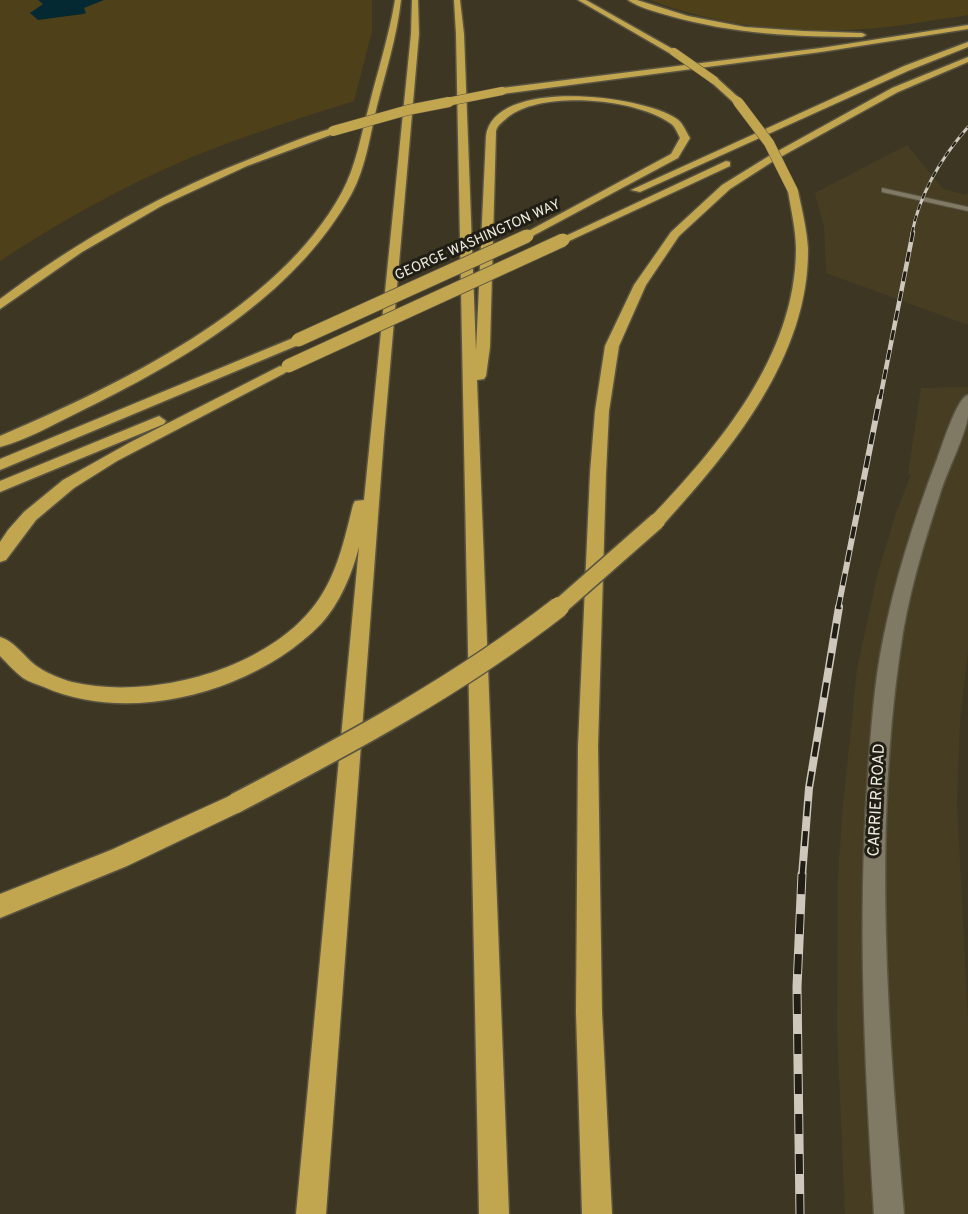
<!DOCTYPE html>
<html>
<head>
<meta charset="utf-8">
<style>
  body { margin:0 }
  canvas { display:block; background:#3d3623 }
</style>
</head>
<body>
<canvas width="968" height="1214"></canvas>
<script>
const g = document.querySelector('canvas').getContext('2d');
g.lineJoin = 'round';
function fillPath(path, color) { g.fillStyle = color; g.fill(path, 'evenodd'); }
function trace(path, color, width, dash) { g.strokeStyle = color; g.lineWidth = width; g.lineCap = dash ? 'butt' : 'round'; g.setLineDash(dash || []); g.stroke(path); }
function drawText(font, color, halo, rows, align = 'center') {
  g.font = font + ' Overpass,sans-serif'; g.lineWidth = 6; g.setLineDash([]); g.textBaseline = 'middle'; g.strokeStyle = halo; g.fillStyle = color; for (const [text, x, y, turn = 0] of rows) {
    g.save(); g.translate(x, y); g.rotate((+turn || 0) * Math.PI / 180); g.textAlign = isNaN(turn) ? turn : align; if (halo) g.strokeText(text, 0, 0); g.fillText(text, 0, 0); g.restore();
  }
}
fillPath(new Path2D(`
  M907,145L943,189L966,195L968,192V325L826,273L824,227L815,193Z
  M968,387V650L960,722L957,803L968,1022V1214H845L837,1028L838,879L842,816L857,669L877,576L896,513L911,475L908,474L921,388Z`), '#463d23');
fillPath(new Path2D(`
  M0,0H372V31L354,101C297,119 240,137 185,160C120,188 59,222 0,261Z
  M650,0H968V15C933,20 898,27 863,29C792,35 716,25 650,0Z`), '#4e4018');
fillPath(new Path2D(`
  M38,0H104L84,8L86,13L83,14L38,20L30,13L43,4Z`), '#042932');
const lane = new Path2D(`
  M882,188L968,207V211L882,192Z`);
const street = new Path2D(`
  M968,395C968,402 968,410 968,417C964,439 947,471 940,494C923,546 907,598 900,652C873,838 888,1028 904,1214H874C865,1068 857,921 868,775C871,730 874,684 883,640C895,579 914,520 936,462C941,449 957,397 968,395Z`);
const highway = new Path2D(`
  M395,0H401C397,36 386,71 377,106C370,135 366,167 352,193C295,297 181,362 79,412C54,424 27,440 0,447V436C117,386 279,309 342,192C356,166 361,135 369,106C378,70 389,36 395,0Z
  M412,0H418L419,34L384,436L326,1214H296L359,547C352,574 340,603 321,624C256,691 131,726 44,687C37,684 29,682 23,678C15,672 7,663 0,656V637C14,641 24,656 35,665C44,672 61,679 72,682C151,701 272,669 319,599C338,571 345,537 353,505L355,501L364,500L411,34Z
  M454,0H460L464,34L476,351L486,136C494,77 642,95 677,119C683,123 686,132 690,138L678,158L527,239L521,236L523,234L671,154L680,138C677,132 675,126 670,123C635,98 542,90 508,117C503,122 498,124 496,131L490,347L486,376L484,379L477,380L509,1214H479L456,34Z
  M578,0H586L678,52L671,54Z
  M628,0H637L688,16L745,27L803,31L862,33L866,35L862,37C797,37 733,34 670,16C657,12 639,8 628,0Z
  M968,25V29L821,52L502,94L498,91L502,88L821,48Z
  M968,42V47L910,70L640,192L631,190L904,66Z
  M968,57V62L898,92L775,160L730,189L679,236L646,285L619,346L609,411L606,473L598,746L602,1012L612,1214H582L576,1012L578,746L590,473L595,411L605,346L634,285L671,232L722,185L769,156L892,88Z
  M711,78H717L739,98V102H733L711,82Z
  M333,128L336,129V133L247,166L163,205L82,252L0,309V299C80,239 166,191 260,155C284,145 308,135 333,128Z
  M726,161L730,162V166L567,242H559L557,240Z
  M793,188L798,191C802,210 807,230 808,249C809,357 731,450 663,525H651L649,521L651,517C720,444 795,356 796,250C796,230 791,210 788,191Z
  M298,336L303,337L305,340L303,343L0,470V459Z
  M280,366L287,370L285,373L117,461L74,488L36,520L6,560L0,562V542L8,530L24,512L63,480L129,443Z
  M159,416L166,421L164,424L0,492V481Z
  M236,793L244,796L247,803L244,810L127,866L0,918V894L111,850Z`);
trace(lane, '#595442', 2);
trace(street, '#595442', 3);
trace(highway, '#595442', 3);
fillPath(lane, '#807963');
fillPath(street, '#807963');
fillPath(highway, '#c2a54f');
const railFar4 = new Path2D(`
  M912,233C920,193 941,158 968,127`);
const railFar3 = new Path2D(`
  M880,399L913,232`);
const railFar2 = new Path2D(`
  M838,609L880,397`);
const railFar1 = new Path2D(`
  M802,876L809,788L839,607`);
const rail = new Path2D(`
  M800,1214L797,987L802,874`);
trace(railFar4, '#cdc8bb', 3);
trace(railFar3, '#cdc8bb', 4.5);
trace(railFar2, '#cdc8bb', 6);
trace(railFar1, '#cdc8bb', 8);
trace(rail, '#cdc8bb', 9);
trace(railFar4, '#211e15', 2, [6]);
trace(railFar3, '#211e15', 3, [10]);
trace(railFar2, '#211e15', 4, [12]);
trace(railFar1, '#211e15', 5, [15]);
trace(rail, '#211e15', 7, [20]);
const highwayBridgeFar4 = new Path2D(`
  M674,52L714,80
  M736,100L739,103
  M442,103L502,91`);
const highwayBridgeFar3 = new Path2D(`
  M738,102L769,143L793,191
  M333,131L408,110L449,102`);
const highwayBridgeFar2 = new Path2D(`
  M298,340L527,236
  M288,366L563,240`);
const highwayBridgeFar1 = new Path2D(`
  M557,609L657,521`);
const highwayBridge = new Path2D(`
  M236,803C347,745 459,685 559,607`);
trace(highwayBridgeFar4, '#595442', 9, []);
trace(highwayBridgeFar3, '#595442', 11, []);
trace(highwayBridgeFar2, '#595442', 15, []);
trace(highwayBridgeFar1, '#595442', 19, []);
trace(highwayBridge, '#595442', 23, []);
trace(highwayBridgeFar4, '#c2a54f', 8);
trace(highwayBridgeFar3, '#c2a54f', 10);
trace(highwayBridgeFar2, '#c2a54f', 13);
trace(highwayBridgeFar1, '#c2a54f', 16);
trace(highwayBridge, '#c2a54f', 20);
drawText('14px', '#f0ece0', '#211e15', [
  ["GEORGE WASHINGTON WAY",478,241,-24]
]);
drawText('16px', '#f0ece0', '#211e15', [
  ["CARRIER ROAD",878,800,-87]
]);
</script>
</body>
</html>
